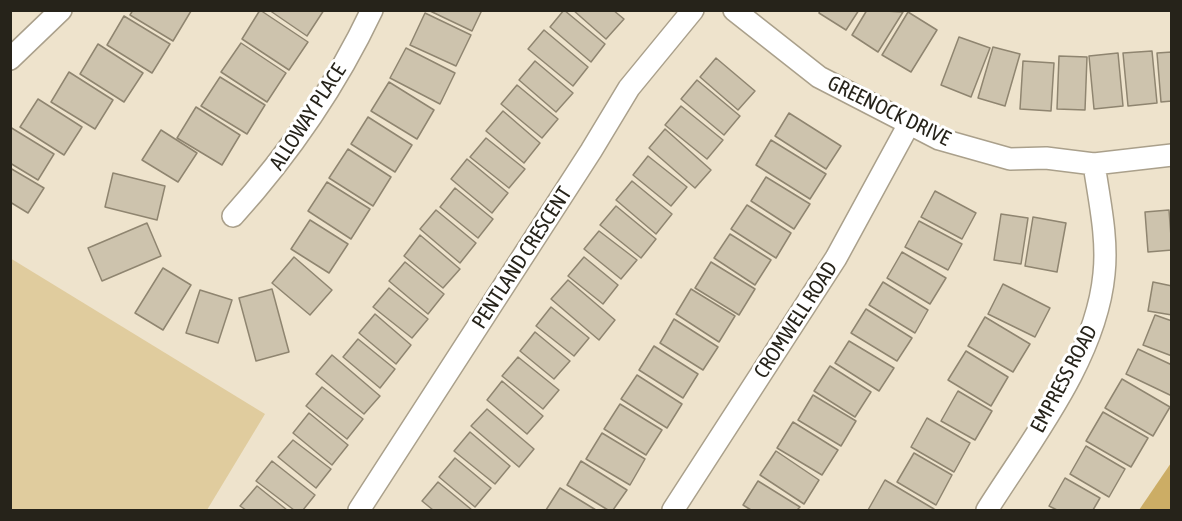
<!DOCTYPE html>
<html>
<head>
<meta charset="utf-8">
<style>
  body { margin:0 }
  #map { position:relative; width:1182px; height:521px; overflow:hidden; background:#eee3cc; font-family:"Asap Condensed",sans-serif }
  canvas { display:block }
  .frame { position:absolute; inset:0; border:12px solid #26231a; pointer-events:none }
</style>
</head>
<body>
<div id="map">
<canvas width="1182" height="521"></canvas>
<div class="frame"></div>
</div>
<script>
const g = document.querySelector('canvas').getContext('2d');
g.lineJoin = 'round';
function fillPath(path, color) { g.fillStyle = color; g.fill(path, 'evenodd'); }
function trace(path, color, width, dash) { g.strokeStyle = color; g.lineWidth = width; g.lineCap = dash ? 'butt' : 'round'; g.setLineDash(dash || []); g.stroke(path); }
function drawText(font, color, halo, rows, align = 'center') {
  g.font = font + ' "Asap Condensed",sans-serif'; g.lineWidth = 6; g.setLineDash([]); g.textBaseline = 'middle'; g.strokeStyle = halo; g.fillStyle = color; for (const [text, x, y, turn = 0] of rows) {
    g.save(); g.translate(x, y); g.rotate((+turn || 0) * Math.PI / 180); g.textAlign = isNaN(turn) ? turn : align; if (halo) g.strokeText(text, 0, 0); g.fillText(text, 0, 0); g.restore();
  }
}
fillPath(new Path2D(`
  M10,258L265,414L207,510H11Z`), '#e0cc9e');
fillPath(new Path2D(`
  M1171,463V510H1139Z`), '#ccad65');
const building = new Path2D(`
  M133,10H191V11L173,41L130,15Z
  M260,10L308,42L289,70L242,39Z
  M269,10H324L307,36Z
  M428,10H482L472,31Z
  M564,10L605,44L591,62L550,27Z
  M573,10H613L624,19L606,39Z
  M820,10H859L846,30L819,13Z
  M867,10L903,12L878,52L852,35Z
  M908,12L937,30L911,72L882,55Z
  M425,13L471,35L456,66L410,45Z
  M124,16L170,44L152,73L107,45Z
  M544,30L588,67L573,86L528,49Z
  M959,37L990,48L971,97L941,85Z
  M241,43L286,73L267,102L221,72Z
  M98,44L143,73L124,102L80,74Z
  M993,47L1020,54L1005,106L978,98Z
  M406,48L455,73L440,104L390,78Z
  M1152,51L1157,103L1128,106L1123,53Z
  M1172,52V101L1161,102L1157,53Z
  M1118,53L1123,106L1094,109L1089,56Z
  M1059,56L1087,57L1085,110L1057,109Z
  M716,58L755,91L738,110L700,77Z
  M535,61L573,93L556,112L519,80Z
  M1023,61L1054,63L1051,111L1020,109Z
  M69,72L113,100L95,129L51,102Z
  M220,77L265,105L247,134L201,106Z
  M697,80L740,116L724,135L681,99Z
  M389,82L434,110L417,139L371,111Z
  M517,85L558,119L542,138L501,104Z
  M38,99L82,127L64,155L20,127Z
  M681,106L723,140L707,159L665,125Z
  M196,107L240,135L222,165L177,138Z
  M503,111L540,143L524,163L486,131Z
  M789,113L841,146L826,169L775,136Z
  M368,117L412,145L395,172L351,144Z
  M10,127L54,154L38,180L10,163Z
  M665,129L711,170L695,188L649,148Z
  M161,130L197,153L178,182L142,160Z
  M486,138L525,169L509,188L470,157Z
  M771,140L826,174L810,199L756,165Z
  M348,149L391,177L373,206L329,178Z
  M648,156L687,187L671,206L633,175Z
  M467,159L508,193L492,213L451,179Z
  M10,168L44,188L28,213L10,202Z
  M113,173L165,186L157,220L105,207Z
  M766,177L810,204L794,229L751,201Z
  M632,181L672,214L656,234L616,200Z
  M327,182L370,209L351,239L308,211Z
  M455,188L493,219L478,238L440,207Z
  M935,191L976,213L962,239L921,217Z
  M747,205L791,233L776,258L731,229Z
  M616,206L656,239L641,258L600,225Z
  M436,210L476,243L460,263L420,229Z
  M1169,210L1172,250L1148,252L1145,212Z
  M1001,214L1028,218L1021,264L994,260Z
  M1033,217L1066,223L1057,272L1025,266Z
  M310,220L348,244L329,273L291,249Z
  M919,221L962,244L948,270L905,247Z
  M147,223L161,256L102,281L88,248Z
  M599,231L637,260L621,279L584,249Z
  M730,234L771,260L755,285L714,258Z
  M420,235L460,269L443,288L404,256Z
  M902,252L946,278L930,304L887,278Z
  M294,257L332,290L310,315L272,283Z
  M584,257L618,285L603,304L568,276Z
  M405,262L444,294L428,314L389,281Z
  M711,262L755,289L739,315L695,288Z
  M163,268L191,285L163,330L135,313Z
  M568,280L615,320L599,340L551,299Z
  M883,282L928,310L915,333L869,305Z
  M1153,282L1172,286V315L1148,311Z
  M1003,284L1050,308L1035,337L988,314Z
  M389,288L428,319L412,338L373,307Z
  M272,289L289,352L256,361L239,298Z
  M691,289L735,316L719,342L676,314Z
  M200,290L232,300L218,343L186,333Z
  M551,307L589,338L574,356L536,326Z
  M866,309L912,338L897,361L851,333Z
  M375,314L411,345L396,364L359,333Z
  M1155,315L1172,321V356L1143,345Z
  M985,317L1030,344L1013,372L968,346Z
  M674,319L718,347L703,370L660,343Z
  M535,332L570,361L554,379L520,351Z
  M358,339L395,369L380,388L343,357Z
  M849,341L894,368L879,391L835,363Z
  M654,346L698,374L683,398L639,370Z
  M1138,349L1172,365V396L1126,374Z
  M966,351L1008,377L991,406L948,380Z
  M332,355L380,396L364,414L316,374Z
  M518,357L559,390L543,409L502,376Z
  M830,366L871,392L855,417L814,391Z
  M637,375L682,404L667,428L621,399Z
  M1122,379L1170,407L1153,436L1105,408Z
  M502,381L543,416L527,434L487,400Z
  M322,387L363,419L347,439L306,406Z
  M958,391L992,411L975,440L941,421Z
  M813,395L856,421L841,446L798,420Z
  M620,404L662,430L646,455L604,429Z
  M487,409L534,449L519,467L471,426Z
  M1103,412L1148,438L1131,467L1086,441Z
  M309,413L348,445L332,465L293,433Z
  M927,418L970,443L954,472L911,447Z
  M793,422L838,450L822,475L777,448Z
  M470,432L510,466L495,484L454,451Z
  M602,433L645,459L630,485L586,459Z
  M293,440L331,469L316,488L278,457Z
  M1086,446L1125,469L1109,497L1070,474Z
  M776,451L819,480L804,504L760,475Z
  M914,453L952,475L936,505L897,482Z
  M455,458L491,488L475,507L439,477Z
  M272,461L315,495L303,510H294L256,481Z
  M581,461L627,490L613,510H608L567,485Z
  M1065,478L1100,498L1093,510H1057L1049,506Z
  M885,480L934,509L933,510H868Z
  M758,481L800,507L797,510H751L743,505Z
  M438,482L472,510H433L422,501Z
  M257,486L287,510H246L240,506Z
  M560,488L596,510H546Z`);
fillPath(building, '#cdc3ad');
trace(building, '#8f8570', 1.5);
const minor = new Path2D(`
  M734,10L819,77L939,139L1010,159L1046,158L1094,164L1172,155
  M10,59L61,10
  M233,216C289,154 336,86 372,10
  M359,510L591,151L629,88L693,10
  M673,510L836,258L909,124
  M987,510C1031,440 1096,359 1104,274C1108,238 1099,199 1094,164`);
trace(minor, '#aaa08b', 24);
trace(minor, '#fff', 21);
drawText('21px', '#26231a', '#fff', [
  ["GREENOCK DRIVE",889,111,26],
  ["ALLOWAY PLACE",308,117,-57],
  ["PENTLAND CRESCENT",522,258,-57],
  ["CROMWELL ROAD",796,320,-57],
  ["EMPRESS ROAD",1064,379,-62]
]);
</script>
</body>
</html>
